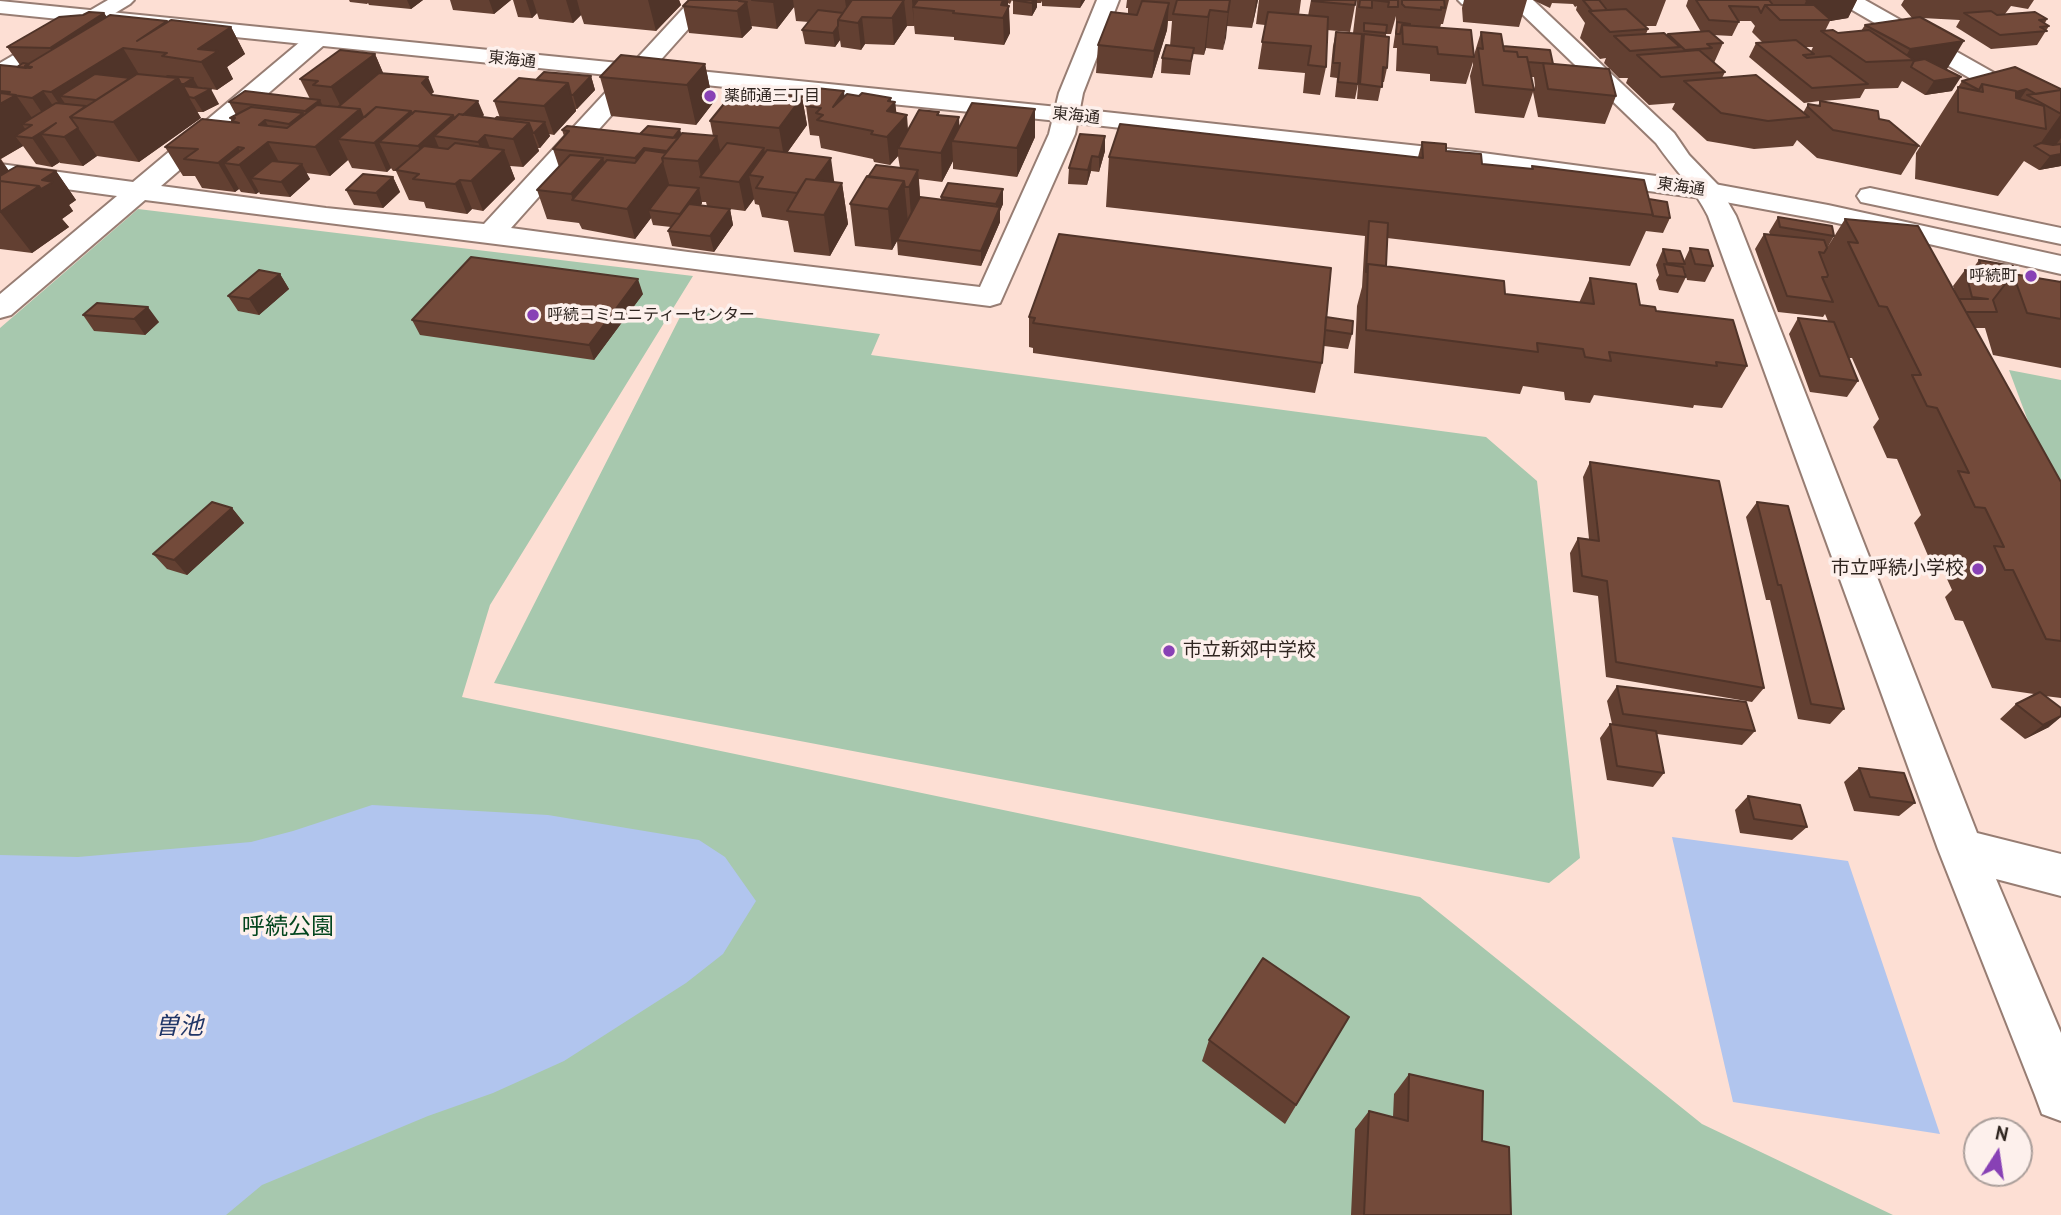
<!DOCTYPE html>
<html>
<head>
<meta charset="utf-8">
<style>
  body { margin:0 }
  #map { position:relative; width:2061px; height:1215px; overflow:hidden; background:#fddfd4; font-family:"PT Sans",sans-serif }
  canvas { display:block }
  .north { position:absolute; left:1963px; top:1117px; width:70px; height:70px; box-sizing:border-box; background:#fdf0ec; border:2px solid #ab9f9b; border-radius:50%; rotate:12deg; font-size:19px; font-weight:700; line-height:28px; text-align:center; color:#302621 }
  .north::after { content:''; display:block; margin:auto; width:24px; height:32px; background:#8841b5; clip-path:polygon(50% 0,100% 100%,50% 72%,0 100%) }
</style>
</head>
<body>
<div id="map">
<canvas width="2061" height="1215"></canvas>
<div class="north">N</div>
</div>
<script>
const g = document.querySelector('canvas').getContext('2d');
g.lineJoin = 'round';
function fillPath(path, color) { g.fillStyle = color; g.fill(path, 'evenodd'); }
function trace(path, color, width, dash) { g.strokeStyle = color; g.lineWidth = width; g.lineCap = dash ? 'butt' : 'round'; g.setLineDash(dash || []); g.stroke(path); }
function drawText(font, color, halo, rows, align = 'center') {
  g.font = font + ' "PT Sans","Noto Sans JP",sans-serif'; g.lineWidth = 7; g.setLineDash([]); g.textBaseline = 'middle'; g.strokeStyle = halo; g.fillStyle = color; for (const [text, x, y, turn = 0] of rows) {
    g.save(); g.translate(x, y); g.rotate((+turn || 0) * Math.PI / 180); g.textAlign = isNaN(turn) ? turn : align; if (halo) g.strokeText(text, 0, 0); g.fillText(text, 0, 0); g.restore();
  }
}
fillPath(new Path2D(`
  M138,209L693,276L490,605L462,697L1420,897L1702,1124L1893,1215H0V328Z
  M707,311L880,334L871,355L1486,437L1537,481L1580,858L1549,883L494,683L680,317Z
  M2009,370L2061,380V533L2031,429Z`), '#a7c8ae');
fillPath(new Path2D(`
  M372,805L548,815L699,840L725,857L756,901L723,954L686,983L564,1061L493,1093L428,1116L262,1185L226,1215H0V855L78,857L251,842L293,831Z
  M1672,837L1848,861L1940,1134L1733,1102Z`), '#b1c5ee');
const minor = new Path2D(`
  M691,0H714L511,228L688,252L980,287L1049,134L1059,93L1097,0H1119L1083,93L1075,134L1000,303L990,306L145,200L11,315L0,318V294L117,196L0,180V164L133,182L307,36H323L326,41L323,46L161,186L326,208L484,224Z
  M1458,0H1533L1674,133L1689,155L1718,185L1736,216L1977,833L2061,854V896L1996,879L2061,1033V1121L2042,1114L2035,1095L1938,849L1708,216C1695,189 1673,168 1656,143L1519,11L1469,6L1462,4Z
  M1838,0H1865L1996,74L2061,104V120L1980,84L1842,4Z`);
const tertiary = new Path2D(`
  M108,0H134L130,4L8,78L0,80V63Z`);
const primary = new Path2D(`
  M0,1L1068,108L1475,152L1709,183L1828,205L2061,256V274L1828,221L1709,199L1475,168L1068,122L0,13Z
  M1870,188L2061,228V244L1861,202L1857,196L1861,190Z`);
trace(minor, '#977d73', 4);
trace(tertiary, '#977d73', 4);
trace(primary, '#977d73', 4);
fillPath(minor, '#fff');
fillPath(tertiary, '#fff');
fillPath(primary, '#fff');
fillPath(new Path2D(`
  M349,0H423L411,9L369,5L368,3L367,4L350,2Z
  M450,0H511L494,14L453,10Z
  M513,0H679L681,5L656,31L584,24L581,15L573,23L539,19L537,13L532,18L518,17Z
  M689,0H1012L1010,4L1008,3L1010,33L1004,45L954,40V37L915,34L914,25V26H907L894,45L865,44L861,50L841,47L840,40L835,47L805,44L802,30L809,22L796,21L794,7L777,29L751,26L752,28L742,38L689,33L683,6Z
  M1013,0H1085L1080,8L1042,6V1L1041,3H1037V7L1032,16L1013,14Z
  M1127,0H1258L1252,28L1227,26L1223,50L1206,48L1204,55L1193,54L1190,75L1161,73L1162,58L1170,46L1172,21H1168L1167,30L1152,78L1096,73L1098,45L1128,14V8H1126Z
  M1259,0H1301L1299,15L1308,16L1311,0H1356L1350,32L1327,30L1326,67L1320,95L1303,93L1305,73L1258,69L1265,25L1256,24Z
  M1357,0H1449L1443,24H1441L1440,28L1474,55L1481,32L1503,46L1553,64L1616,96L1605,124L1538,117L1533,92L1524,118L1475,113L1470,76L1473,65V62L1466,84L1430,81V74L1396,71L1397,48H1393L1396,28V16L1391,34H1386V36L1387,68L1384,82H1382L1378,101L1357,99L1361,46L1358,84L1355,99L1335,97L1337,78L1330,77L1333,46L1336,32L1353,33ZM1531,77H1534L1535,86L1534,89Z
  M1464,0H1527L1519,27L1463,22L1462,8Z
  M1533,0H1666L1656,26H1644L1648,29L1646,34L1667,36L1668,34L1701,32L1686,6L1688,0H1857L1848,18L1830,21L1825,31L1838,33L1861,31L1865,25L1915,18H1912L1901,5L1904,0H2034L2028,9L2011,6L2005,14L2047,19L2045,23L2049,26L2037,45L1991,49L1956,27L1960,20L1922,18L1947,69H1945L1952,91L1925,95L1902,81L1898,88L1865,89L1860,98L1822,101L1879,119L1919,146L1901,175L1817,158L1797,140L1793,146L1754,149L1707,141L1672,109L1675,103L1649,105L1626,83L1628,78H1619L1604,63L1606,58L1600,59L1580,38L1585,23L1576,10L1577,6L1575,7L1573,4L1552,3L1550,8ZM1738,21H1751L1755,26L1752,32L1762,42L1756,43L1749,57L1804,103L1820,101L1818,106L1808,104L1803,113L1722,78L1725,72L1714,63L1723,43L1713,35L1732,36L1739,22ZM1805,47H1813L1811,51Z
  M104,13L107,17L231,27L245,54L227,67L233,79L217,90L198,87L219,104L203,112H197L201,118L139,162L97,156L83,166L60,163V162L52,167L36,164L23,146L1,159L9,171H56L76,200L69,205L73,211L62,219L69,227L32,253L0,249V65L17,67L20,65L7,47Z
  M375,54L383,73L434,92L431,94L484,115L482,117L495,119L500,118L494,101L536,80L591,76L595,90L577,109H576V111L554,135L549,134L550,136L540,148H538L539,151L523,167L510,166L515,179L483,211L472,209L467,214L426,208L424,202L409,200L396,171H393L391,168L387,172L352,168L348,160L330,176L306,173L310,179L290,197L260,194L259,192L256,194L241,192L239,189L235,192L202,188L195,176H183L165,147L232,122L230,118L236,115L229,102L310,99L300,79Z
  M705,64L713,103L696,125L611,116L600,77Z
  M1962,81L2061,89V166L2039,170L2024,161L1998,196L1915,179L1916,153Z
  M859,96L891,98V102H895L896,113L908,130L939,112V115L959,117V127L1035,137L1017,177L953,169V161L942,182L919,179L920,197L941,200V197L1003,204L1000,211V222L981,266L898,255L897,241L892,250L855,246L850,204L900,168L898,156L890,165L874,162L873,159L821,148L819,136L810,135L806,106L845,97Z
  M802,97L807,125L787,153L834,182L842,183L848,224L830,256L794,252L788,221L762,217L759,205L755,204L754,199L745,211L707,206L706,202H702V203L701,206L730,209L733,225L714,252L672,246L668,231L671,227L653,225L651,218L635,239L582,229L579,223L547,219L537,190L559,167L553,149L564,136L562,130L636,134H682L713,136L710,121Z
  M1080,134L1105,151L1099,172L1091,171L1087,185L1068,184L1069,168Z
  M1422,142L1482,164L1531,169L1532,166L1649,199L1670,218L1663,233L1646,231L1630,266L1387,238L1386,266L1505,294L1579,303L1590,278L1640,305L1656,311L1747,366L1722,408L1694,405L1693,408L1594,395L1590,403L1565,400L1564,392L1523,386L1520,394L1354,373L1357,306L1362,287L1365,236L1106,207L1109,157H1418Z
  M393,177L400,192L383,208L354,205L346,190Z
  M1778,217L1834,236L1827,248L1845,219L1955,292L1953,286L1965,270L1971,271L1979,260L2015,274L2059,282L2061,280V368L1993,355L1985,328H1975L2061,482V698L2045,696L2049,727L2025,739L2000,719L2016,704L2034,694L1992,688L1963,621L1955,620L1945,597L1952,590L1938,559L1929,558L1914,523L1921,515L1897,459L1887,458L1873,427L1879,419L1852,358H1849L1858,381L1847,397L1810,392L1789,334L1798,318L1828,321L1825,314L1823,317L1778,312L1755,249L1764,234H1770L1769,232Z
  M1690,248L1713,266L1705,282L1687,280L1684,267L1686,277L1678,293L1659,290L1656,280L1659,275L1656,265L1663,249L1684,261Z
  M280,274L289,289L259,315L238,311L228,296Z
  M643,294L594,360L420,335L412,320Z
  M97,303L159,322L145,335L94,331L83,315Z
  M1029,317H1326L1352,334L1348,349L1324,346L1322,363L1315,393L1033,353V348L1029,347Z
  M1590,462L1764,688L1752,702L1606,677L1598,596L1573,592L1570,553L1578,538L1589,539L1583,477Z
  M1757,502L1844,709L1830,724L1798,719L1770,600H1766L1746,517Z
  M232,508L244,523L187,575L167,569L153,554Z
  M1617,686L1755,731L1742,745L1657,734L1664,773L1653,787L1607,780L1600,738L1610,724H1612L1607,701Z
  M1859,768L1915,803L1899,816L1854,811L1844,782Z
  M1748,796L1807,827L1792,840L1740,833L1735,810Z
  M1349,1017L1285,1124L1202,1061L1209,1040Z
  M1409,1074L1482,1141L1511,1215H1351L1355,1129L1369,1111L1393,1117L1394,1094Z`), '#634032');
fillPath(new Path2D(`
  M407,0H423L411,9Z
  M489,0H511L494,14Z
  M526,0H533L537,13L532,18Z
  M566,0H577L581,15L573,23Z
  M648,0H679L681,5L656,31Z
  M740,0H741L742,6L747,2L752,28L742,38L737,11Z
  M774,0H793L794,7L777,29L773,2Z
  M845,0H859L847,14Z
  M904,0L907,26L894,45L892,18Z
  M912,0H924L913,7L914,26Z
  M1003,0H1008V8L1009,6L1010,33L1004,45L1003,18L1001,5Z
  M1033,0H1037V7L1032,16V3Z
  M1081,0H1085L1080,8Z
  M1230,0L1226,38L1223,50L1228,12Z
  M1256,0H1258L1252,28Z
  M1805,0H1857L1848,18L1830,21L1831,20H1797L1806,1Z
  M1169,3L1167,30L1152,78L1154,51Z
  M1210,10L1206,48L1204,55L1208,17Z
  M104,13L121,40L67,76L50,48Z
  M862,17L865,44L861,50L858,23Z
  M838,26L840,40L835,47L833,33Z
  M231,27L245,54L227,67L233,79L217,90L201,62L198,49Z
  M1964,41L1947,69L1921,73L1914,60L1903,61L1910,49Z
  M123,48L140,76L60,96L74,117H70V120L51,92Z
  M375,54L387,82L343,111L331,87Z
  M705,64L713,103L696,125L687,85Z
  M591,76L595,90L577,109L573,95Z
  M428,77L434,92L428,97L422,83Z
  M1961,77L1952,91L1925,95L1934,81Z
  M178,78L201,118L139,162L113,122Z
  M193,78L201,92L192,97L184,84Z
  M568,83L576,111L554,135L544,106Z
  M211,89L219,104L203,112L194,98Z
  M2027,89L2008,117L1996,98Z
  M43,91L62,119L78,128L97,156L83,166L64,137L41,134L60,162L52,167L32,138V125L22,124L31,138L15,136L23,146L0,159L23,190L0,187V104L16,95L42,132L51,126L32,98Z
  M844,91L847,119L833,107Z
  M802,97L807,125L784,157L779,128Z
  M891,98V107L895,102L898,125L907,115L909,144L898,148V156L890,165L887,137V111L888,101Z
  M320,100L334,129L320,140L305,111Z
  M478,101L484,115L461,136H434L445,162L430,175L418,146L453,115Z
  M360,109L373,138L338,139L348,160L330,176L315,147Z
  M1035,109V137L1017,177V148Z
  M411,111L423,139L379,142L391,168L387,172L374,143Z
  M303,113L317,141L300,145L289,124Z
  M2061,114V138L2052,150L2037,148Z
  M959,117L960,142L952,141L953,161L942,182L941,153Z
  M265,120L277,143L268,142L284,171L251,178L259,192L256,194L239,165L224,163L239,189L235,192L218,163L238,147L245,160L259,125Z
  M545,122L550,136L540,148L534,133Z
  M529,123L539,151L523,167L513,139Z
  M680,129L684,144L671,152L664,151Z
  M485,135L494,159L504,150L515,179L483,211L471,181L487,166L478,142Z
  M717,136L726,177H701L698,161Z
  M1105,136V151L1099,172V157Z
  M644,148L651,177L643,187L635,158Z
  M764,148L770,177L749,175L754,199L745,211L739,182Z
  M2061,154V166L2039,170L2050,156Z
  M1092,156L1091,171L1087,185L1088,170Z
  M603,158L612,187L573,200L571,194Z
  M831,158L835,187L809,189Z
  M663,162L671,191L649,210L651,218L635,239L627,209Z
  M302,164L310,179L290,197L281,182Z
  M918,170L920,199L911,217L909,187Z
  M56,171L76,200L69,205L73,211L62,219L69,227L32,253L0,212L42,180Z
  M393,177L400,192L383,208L376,193Z
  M460,180L472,209L467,214L455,184Z
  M904,181L908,222L892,250L888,209Z
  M842,183L848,224L830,256L824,215Z
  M699,188L702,203L684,229L680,214Z
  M1003,189V204L1000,211V222L981,266V251L996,215V204Z
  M730,209L733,225L714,252L710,236Z
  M280,274L289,289L259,315L249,299Z
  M638,279L643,294L594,360L589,345Z
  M148,307L159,322L145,335L134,319Z
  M232,508L244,523L187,575L174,560Z
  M2061,716V717L2049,727L2025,739L2043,725Z`), '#503429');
const building = new Path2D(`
  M689,0H740L739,1L747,2L737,11L683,6Z
  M752,0H774L773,2Z
  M852,0H904L892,18L862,17L858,23L838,20Z
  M918,0H1003L1001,5L1009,6L1003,18L953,13L954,11L913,7Z
  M1013,0H1033L1032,3Z
  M1177,0H1230L1228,12L1210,10L1208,17L1173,14Z
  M1312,0H1356L1355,5L1312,1Z
  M1360,0H1398V7H1388L1389,2L1372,0V8L1359,7Z
  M1402,0H1444L1445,8L1441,7V10L1405,7L1402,4Z
  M1583,0H1599L1607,10L1592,11Z
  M1696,0H1769L1773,5H1765L1761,13L1758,7L1729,6L1739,22L1709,20Z
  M1142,1L1169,3L1154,51L1098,45L1111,12L1137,15Z
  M1765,5H1814L1831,20H1780Z
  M1626,9L1648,29L1610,32L1589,11Z
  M818,10L843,13L838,20V26L833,33L802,30Z
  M1991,11L1997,15L2035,12L2047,19L2039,20L2049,26L2040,27L2047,31L2000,35L1964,13Z
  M89,12L104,13L50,48L7,47L59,17L83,15Z
  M1268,12L1328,17L1326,67L1308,65L1311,46L1262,42Z
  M110,15L167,21L137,41L171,20L231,27L198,49L218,51L201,62L162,56L167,53L123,48L51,92L43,91L32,98L7,94L10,92L0,91V65L30,68L32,67L25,66Z
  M1920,17L1964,41L1910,49L1865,25Z
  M1397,22L1410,24V25H1402L1400,34H1396Z
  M1364,23L1387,25L1386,33L1364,31Z
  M1402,25L1471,30L1474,57L1438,54L1437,47L1403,44Z
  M1833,30L1838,33L1869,30L1914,60L1866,62L1821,31Z
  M1709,31L1723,43L1707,44L1712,48L1685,50L1668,34Z
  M1336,32L1362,34L1358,84L1338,82L1340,63H1333Z
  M1481,32L1501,34L1504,51L1517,52L1518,57H1527L1534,90L1483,85L1478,48L1483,49Z
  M1664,33L1680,47L1630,51L1614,36Z
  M1364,34L1389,37L1387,68L1383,67L1382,87L1360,84Z
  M1796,40L1814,54L1803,55L1807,58L1830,56L1868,84L1812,88L1756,43Z
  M1166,45L1194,48L1191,61L1162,58Z
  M1503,46L1550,50L1553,64L1528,62L1527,57H1518L1517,52L1504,51Z
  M340,50L375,54L331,87L313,85L318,81L300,79Z
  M1699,50L1725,72L1661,77L1637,55Z
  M621,55L705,64L687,85L600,77Z
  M1925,59L1961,77L1934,81L1911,67L1914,61Z
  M23,63L29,64L25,66L26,68L17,67Z
  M1543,63L1609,69L1616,96L1548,89Z
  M2015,67L2061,89V90L2036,94L2027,89L2016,92V91L1982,84L1979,90L1962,81Z
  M544,72L591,76L573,95H571L568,83L536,80Z
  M379,73L428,77L422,83L432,95L478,101L463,115L459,114L454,119L453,115L415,111L412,114L411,111L376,107L365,117H363L360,109L338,107Z
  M95,74L130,78L96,100L60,96Z
  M137,74L178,78L113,122L70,117Z
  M1756,75L1809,117L1768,121L1721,113L1684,81Z
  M168,76L193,78L184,84H181L178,78L166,77Z
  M519,78L568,83L544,106L494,101Z
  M1982,84L2016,91V98L2044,106L2046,129L1958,112V87L1983,92Z
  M183,86L211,89L194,98L189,97Z
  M816,88L844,91L833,107L847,94L859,96L862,93L891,98L888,101L895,102L887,111L907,115L887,137L871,134L873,131L817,120L823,115L816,113L821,108L806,106Z
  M736,89L802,97L779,128L710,121Z
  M2061,90V114L2027,95Z
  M245,91L320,100L305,111L229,102Z
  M0,93L16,95L0,104Z
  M1820,101L1878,111L1879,119L1889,121L1919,146L1833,130L1808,107V104L1820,106Z
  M56,103L86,106L70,117L78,128L64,137L41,134L56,123L32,138L15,136L32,125L22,124Z
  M972,103L1035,109L1017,148L952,141Z
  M317,105L360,109L315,147L268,142L239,165L224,163L244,148L238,147L218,163L184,159L198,149L165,147L202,119L239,123L232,121L235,118H230L251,107L303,113L289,124L265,120L259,125L287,128Z
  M376,107L411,111L374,143L338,139Z
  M919,110L939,112L937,115L959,117L941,153L898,148Z
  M415,111L453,115L418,146L379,142Z
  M459,114L529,123L513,139L485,135L478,142L434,136Z
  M497,117L545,122L534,133H533L529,123L495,119Z
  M1120,124L1423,158L1422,142L1446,144V151L1481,154L1482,164L1533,169L1532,166L1644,180L1653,215L1109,157Z
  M567,126L678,138L667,151L644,148L635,158L553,149L569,131L562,130Z
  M648,126L680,129L673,138L640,134Z
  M682,133L717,136L698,161L662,158Z
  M1080,134L1105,136L1099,157L1092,156L1088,170L1069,168Z
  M455,143L504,150L471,181L460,180L455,184L413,179L419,174L396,170L424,146L448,149Z
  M727,143L764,148L739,182L700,177Z
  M2041,143L2053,145L2061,144V154L2050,156L2034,146Z
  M645,150L666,153L662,158L663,162L627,209L572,200L607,160L635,163Z
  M767,150L831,158L815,180L806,179L797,193L756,188L763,177L749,175Z
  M570,155L603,158L571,194L537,190Z
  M272,161L302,164L281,182L251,178Z
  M876,165L918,170L909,187H905L904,181L868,177Z
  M17,166L56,171L42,180L53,182L41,189L39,186L0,181V176Z
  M363,174L393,177L376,193L346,190Z
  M867,176L904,181L888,209L850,204Z
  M806,179L842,183L824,215L787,211Z
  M0,181L39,186L0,212Z
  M948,183L1003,189L996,204L941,197Z
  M668,185L699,188L680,214L649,210Z
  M920,197L1000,207L981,251L897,240Z
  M1649,199L1667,202L1670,218L1653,216Z
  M689,204L730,209L710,236L668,231Z
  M1778,217L1832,226L1834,236L1780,227Z
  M1845,219L1918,226L2061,482V641L2046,639L2013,570H2005L1994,546L2004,547L1985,508L1975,507L1958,471L1969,473L1937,408L1927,406L1912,375H1921L1887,307L1879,306L1848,242L1858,243Z
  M1369,221L1388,223L1386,266L1368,264L1366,272Z
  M1059,234L1331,268L1322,363L1033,323L1035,318L1029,317Z
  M1764,234L1824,240L1827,248L1824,253L1819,252L1828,275L1827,277H1822L1833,302L1787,296Z
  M1690,248L1708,250L1713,266L1695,264Z
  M1663,249L1680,251L1685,264L1667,263Z
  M471,257L638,279L589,345L412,320Z
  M1979,260L2013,266L2015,274H2013L1993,300L1997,312H1966L1959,299H1988L1972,297L1965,270L1983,273Z
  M1368,264L1504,281L1505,294L1594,304L1590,278L1636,284L1640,305L1655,307L1656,311L1733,320L1747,366L1716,362L1717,366L1609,352L1611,361L1585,357L1583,349L1537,343L1538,352L1366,330Z
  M1664,264L1683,267L1686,277L1667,275Z
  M259,270L280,274L249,299L228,296Z
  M2013,274L2061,282V319L2027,313Z
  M97,303L148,307L134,319L83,315Z
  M1326,317L1353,321L1352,334L1325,330Z
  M1798,318L1834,322L1858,381L1820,376Z
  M1590,462L1719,481L1764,688L1616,662L1607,581L1582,576L1578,538L1599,541Z
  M212,502L232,508L174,560L153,554Z
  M1757,502L1788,506L1844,709L1811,704L1781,585H1778Z
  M1617,686L1746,702L1755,731L1623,714Z
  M2040,692L2061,708V716L2043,725L2016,704Z
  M1610,724L1656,731L1664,773L1617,766Z
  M1859,768L1904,773L1915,803L1870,797Z
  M1748,796L1800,805L1807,827L1754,819Z
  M1263,958L1349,1017L1296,1105L1209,1040Z
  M1409,1074L1483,1091L1482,1141L1509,1147L1511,1215H1364L1369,1111L1408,1121Z`);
fillPath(building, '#734a3a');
trace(building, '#503429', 2);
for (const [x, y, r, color] of [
  [710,96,7,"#8841b5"],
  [2031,276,7,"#8841b5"],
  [533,315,7,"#8841b5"],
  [1978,569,7,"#8841b5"],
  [1169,651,7,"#8841b5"]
]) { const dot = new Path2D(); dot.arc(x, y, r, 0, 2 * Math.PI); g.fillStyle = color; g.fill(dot); trace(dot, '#fdf0ec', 2.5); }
drawText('16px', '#302621', '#fdf0ec', [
  ["東海通",512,60,6],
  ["東海通",1076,116,6],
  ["東海通",1681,187,8]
]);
drawText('16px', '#302621', '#fdf0ec', [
  ["薬師通三丁目",724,96],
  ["呼続町",2017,276,"right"],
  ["呼続コミュニティーセンター",547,315]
], 'left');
drawText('19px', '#302621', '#fdf0ec', [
  ["市立呼続小学校",1964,569],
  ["市立新郊中学校",1183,651,"left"]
], 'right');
drawText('23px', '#03461e', '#fdf0ec', [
  ["呼続公園",288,927]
]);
drawText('italic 24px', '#1f3567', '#fdf0ec', [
  ["曽池",179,1027]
]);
</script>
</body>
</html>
